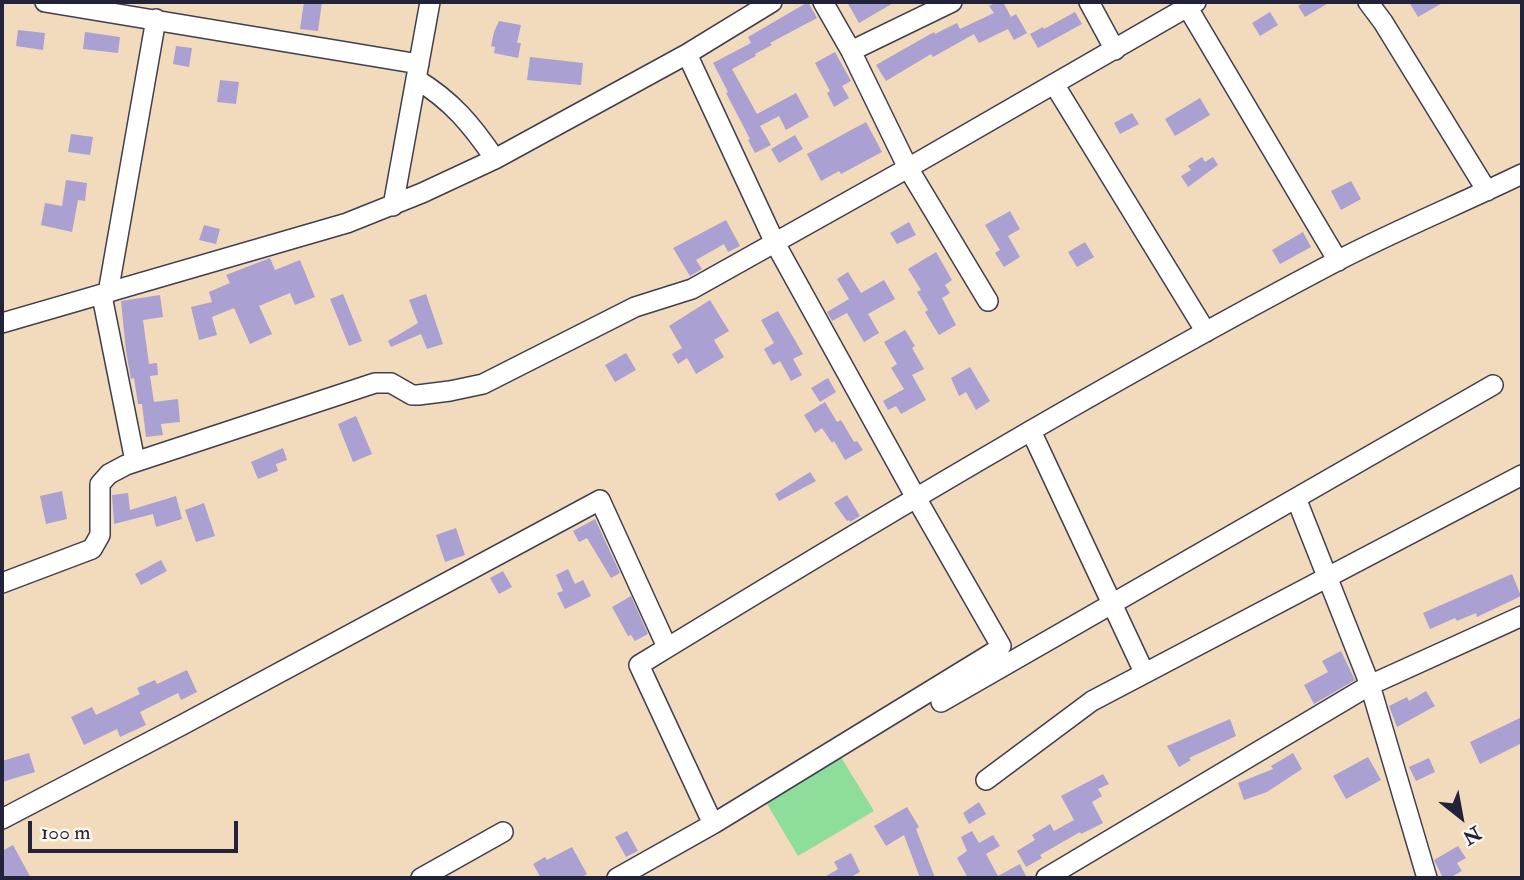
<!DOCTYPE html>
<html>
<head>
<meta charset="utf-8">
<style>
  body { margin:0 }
  #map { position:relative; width:1524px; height:880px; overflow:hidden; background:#f2dbbc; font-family:"IM FELL Double Pica",serif }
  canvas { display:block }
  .frame { position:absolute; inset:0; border:4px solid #22223b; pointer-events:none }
  .north { position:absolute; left:1426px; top:782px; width:70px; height:70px; -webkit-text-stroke:5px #fbf7ec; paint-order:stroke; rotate:149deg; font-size:19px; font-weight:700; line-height:28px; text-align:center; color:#22223b }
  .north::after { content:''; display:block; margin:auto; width:24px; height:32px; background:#22223b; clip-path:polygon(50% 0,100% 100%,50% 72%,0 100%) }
  .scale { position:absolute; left:28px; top:821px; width:210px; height:32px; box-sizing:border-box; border:4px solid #22223b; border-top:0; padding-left:9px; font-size:21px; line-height:24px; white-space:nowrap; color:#22223b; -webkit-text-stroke:5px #fbf7ec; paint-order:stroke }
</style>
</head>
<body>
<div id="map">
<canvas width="1524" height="880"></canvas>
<div class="frame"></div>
<div class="north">N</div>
<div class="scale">100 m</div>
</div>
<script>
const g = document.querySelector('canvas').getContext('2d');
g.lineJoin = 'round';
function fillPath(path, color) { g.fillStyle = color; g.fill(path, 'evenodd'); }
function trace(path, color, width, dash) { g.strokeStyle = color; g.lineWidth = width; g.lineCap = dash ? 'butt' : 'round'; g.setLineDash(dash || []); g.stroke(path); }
fillPath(new Path2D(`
  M839,754L874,811L798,856L764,799Z`), '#8fdd9a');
fillPath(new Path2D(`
  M304,2H322L318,31L300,29Z
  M808,2L817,18L770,43L772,45L755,54L756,56L732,69L757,114L796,93L809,117L786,130L779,116L760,126L771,145L755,153L748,140L750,139L726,93L728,92L713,63L751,43L748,37Z
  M847,2H895L859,23Z
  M997,2H1003L1011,17L1016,14L1027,33L1014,40L1008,29L979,43L974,34L933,57L931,54L886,81L876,65L934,32L935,34L957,23L960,29L994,13L989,6Z
  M1305,2H1330L1305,17L1298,6Z
  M1409,2H1444L1418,17Z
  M1075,12L1082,24L1038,48L1030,34L1043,27L1044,29Z
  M1270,12L1278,25L1260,36L1252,23Z
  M499,21L521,25L517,43H521L518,58L494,53L495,47L491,46L494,32Z
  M18,30L45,33L43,50L16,46Z
  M85,32L120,37L118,53L83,49Z
  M176,46L192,48L189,67L173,64Z
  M835,52L851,81L842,86L849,98L834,107L827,93L830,91L815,63Z
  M530,57L583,63L581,85L527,80Z
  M220,80L239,82L236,104L217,102Z
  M1200,98L1210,115L1175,136L1165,119Z
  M1132,113L1139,124L1120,134L1114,123Z
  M866,122L882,152L841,174L839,171L821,181L807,154Z
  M71,134L93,137L90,155L68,152Z
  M795,135L803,149L779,163L771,149Z
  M1202,157L1205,162L1213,157L1218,165L1188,187L1181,176L1191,170L1188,166Z
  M66,180L87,183L85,201L78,200L72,232L41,225L45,203L62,206Z
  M1351,181L1361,199L1341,210L1331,191Z
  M1010,211L1020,229L1008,236L1020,257L1004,267L995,253L1000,250L985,225Z
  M726,220L740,246L728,252L724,244L696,260L702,269L690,276L673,248Z
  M909,222L916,235L897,244L890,233Z
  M204,225L220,229L216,244L199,240Z
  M1303,232L1311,247L1280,264L1272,250Z
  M1085,242L1094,257L1077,267L1068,252Z
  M936,252L952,280L945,285L950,293L942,298L956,325L939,335L925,312L928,310L917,292L921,290L908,269Z
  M270,258L275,270L300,260L315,297L295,305L290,293L259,306L272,334L250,344L234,308L212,317L217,335L199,340L191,307L212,302L209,292L230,283L226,275Z
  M848,272L861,293L884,280L895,299L868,314L879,333L864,342L847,313L832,321L827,312L849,299L837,279Z
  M343,294L362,341L349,346L330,299Z
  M426,294L443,344L427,349L421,334L391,347L388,341L418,323L409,300Z
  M160,295L163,317L143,320L149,364L157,363L158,375L150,376L154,402L178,399L180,422L161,424L163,435L146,437L142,404H138L134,378L131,379L126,351L121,301Z
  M710,300L729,331L714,340L724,357L696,374L687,358L678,364L672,354L682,348L669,326Z
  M778,311L803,354L793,359L802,375L791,381L780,361L773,365L764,349L774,343L761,320Z
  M905,330L915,346L912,348L924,369L912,375L926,400L901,414L896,406L888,410L883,401L904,389L891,368L897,364L884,342Z
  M626,353L636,370L615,382L605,365Z
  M970,367L990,401L976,410L966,392L959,396L951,378Z
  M828,378L836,392L820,402L811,388Z
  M825,402L837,422L841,420L854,442L857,441L863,450L845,460L834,441L832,443L822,428L815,433L804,415Z
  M356,416L372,454L353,462L338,424Z
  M283,448L287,460L276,464L278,471L258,479L251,462Z
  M810,472L816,481L779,501L775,494Z
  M62,491L67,519L46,524L40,496Z
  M128,493L130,510L176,496L182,519L156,527L153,514L114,524L112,495Z
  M847,495L860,516L850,522L849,520L847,521L834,503Z
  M204,503L215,536L196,542L185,510Z
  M595,519L620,573L611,578L587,538L579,542L573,531Z
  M456,528L465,555L445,562L436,535Z
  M161,560L167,571L141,585L135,574Z
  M568,569L575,584L583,580L591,596L565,609L557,593L563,591L556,575Z
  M503,571L512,587L499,594L490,578Z
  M1512,574L1521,596L1477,617L1476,613L1457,621L1455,618L1430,629L1423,613Z
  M631,596L648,634L635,641L631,635L628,636L612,607Z
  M1341,651L1355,680L1314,704L1304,685L1328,672L1322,661Z
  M187,670L197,692L181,700L178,693L140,712L146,725L120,737L117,729L84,745L71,717L92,707L96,715L140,694L137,688L155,680L157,684Z
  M1426,691L1435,706L1397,727L1389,706L1407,697L1409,701Z
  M1522,717V743L1480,764L1470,742Z
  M1230,719L1236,736L1189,758L1191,760L1179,767L1167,746Z
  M29,753L35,772L2,782V761Z
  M1293,753L1302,769L1267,792L1244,800L1238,783L1273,769L1271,766Z
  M1368,757L1381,780L1346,799L1333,776Z
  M1429,758L1435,772L1416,781L1409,767Z
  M1103,774L1109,784L1098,789L1102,796L1092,802L1103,823L1081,834L1080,832L1040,855L1042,858L1026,867L1017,851L1035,840L1032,835L1050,824L1054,831L1074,820L1061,796Z
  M979,802L986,814L969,824L963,813Z
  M907,807L919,827L916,829L935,878H920L904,835L886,846L874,826Z
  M627,831L638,851L626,857L615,837Z
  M972,831L979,843L993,835L1000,846L986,854L998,876L1020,864L1027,878H968L957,858L967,851L961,837Z
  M13,845L31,878H4L2,874V851Z
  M1458,846L1466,858L1457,863L1462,871L1449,878H1443L1434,860Z
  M572,847L587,874L580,878H541L533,864L545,857L547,860Z
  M851,853L860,872L849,878H823L838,869L834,862Z`), '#aaa0d1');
const minor = new Path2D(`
  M45,2L419,64
  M823,2L851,51L908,168L988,301
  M1089,2L1115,50
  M1368,2L1383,22L1487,191
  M1188,8L1338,261
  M851,51L952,2
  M416,79C452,101 471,124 495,159
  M1054,84L1206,332
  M393,206L430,2
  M108,293L156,19
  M102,296L135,461
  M2,323L347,223L422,193L495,159L687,54L772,2
  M1031,431L1144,672
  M1296,498L1370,685L1427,878
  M2,583L92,549L100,535V484L109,474L126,465L375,383H391L412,395H418L450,391L483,384L635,307L692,289L908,168L1196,2
  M941,702L1493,385
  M986,780L1092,701L1522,475
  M2,819L182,725L600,500L667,647
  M713,824L639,665C868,525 1098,387 1335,262C1396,230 1460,204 1522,174
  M421,878L503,832
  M617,878L713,824L997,650L1001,646L915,496L775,243L687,54
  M1046,878L1370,685L1522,616`);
trace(minor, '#413e4e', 22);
trace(minor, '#fff', 19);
</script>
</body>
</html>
